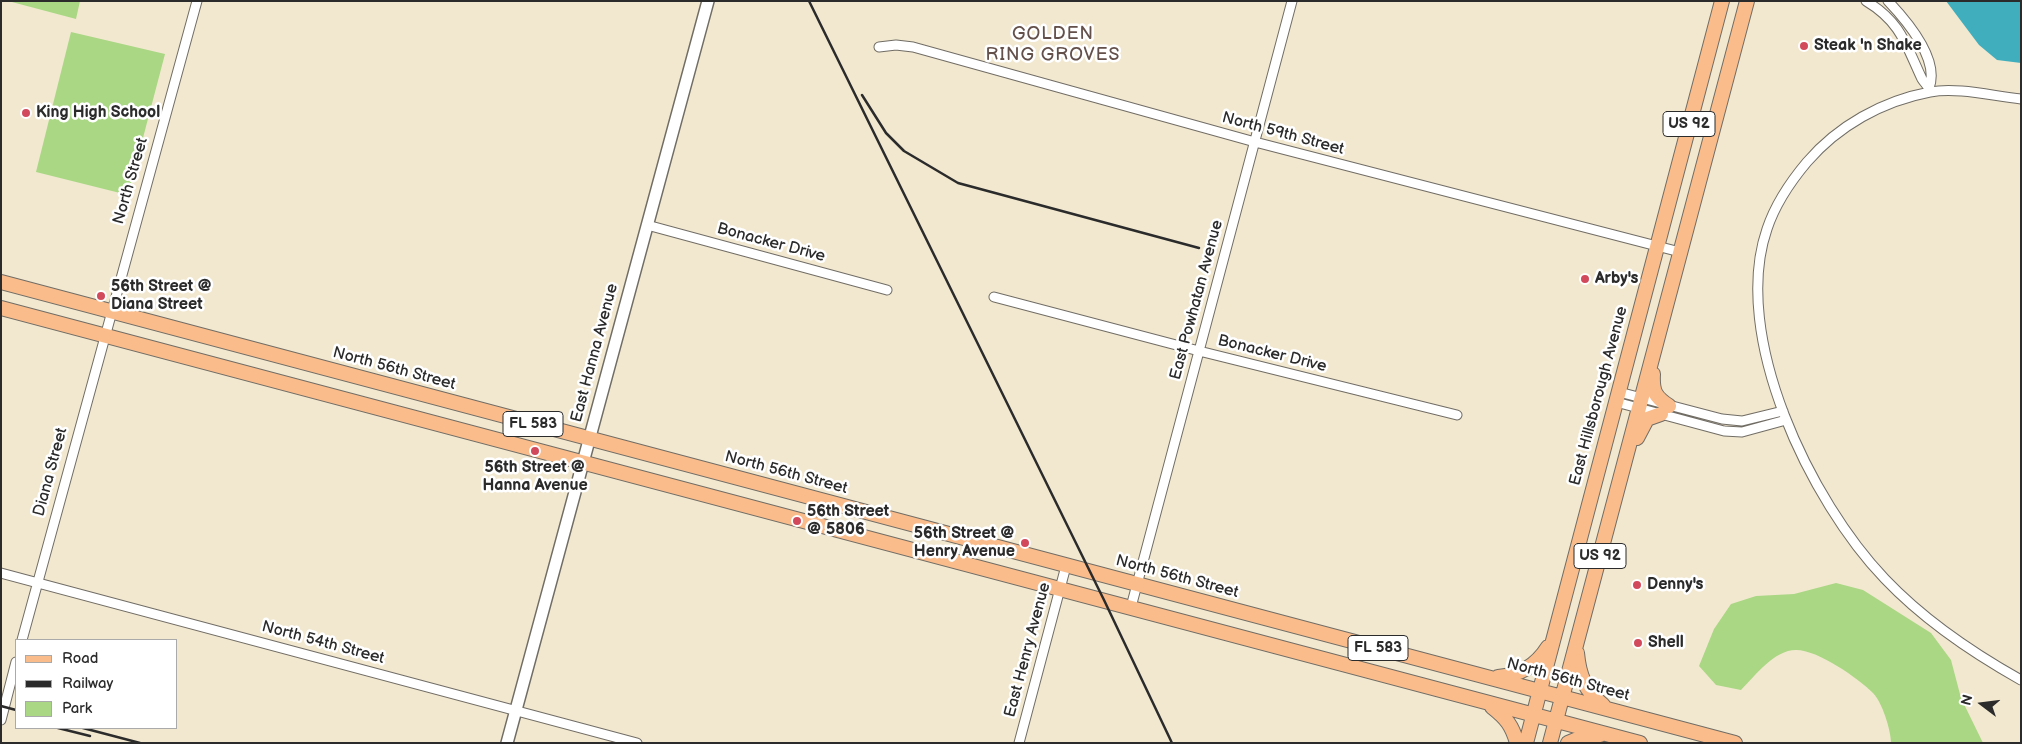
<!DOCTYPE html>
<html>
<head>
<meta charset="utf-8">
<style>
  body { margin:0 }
  #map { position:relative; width:2022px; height:744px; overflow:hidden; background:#f2e8d0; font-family:"Balsamiq Sans",sans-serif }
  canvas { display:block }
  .frame { position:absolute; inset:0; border:2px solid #2b2b2b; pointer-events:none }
  .legend { position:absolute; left:15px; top:639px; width:162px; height:90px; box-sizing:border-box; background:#fff; border:1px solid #aaa; margin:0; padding:6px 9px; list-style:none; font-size:15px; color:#2b2b2b }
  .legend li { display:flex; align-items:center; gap:10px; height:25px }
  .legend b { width:25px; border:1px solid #aaa }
  .north { position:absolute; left:1957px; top:679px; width:50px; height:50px; -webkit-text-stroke:4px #fff; paint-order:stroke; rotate:285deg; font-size:14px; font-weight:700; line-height:20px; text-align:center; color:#2b2b2b }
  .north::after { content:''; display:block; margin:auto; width:18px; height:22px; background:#2b2b2b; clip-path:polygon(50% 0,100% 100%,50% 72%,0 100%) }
</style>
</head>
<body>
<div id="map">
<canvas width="2022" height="744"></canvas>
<div class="frame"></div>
<ul class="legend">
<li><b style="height:6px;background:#fabc8b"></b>Road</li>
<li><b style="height:6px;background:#2b2b2b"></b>Railway</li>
<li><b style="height:14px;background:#aad784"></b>Park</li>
</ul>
<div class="north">N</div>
</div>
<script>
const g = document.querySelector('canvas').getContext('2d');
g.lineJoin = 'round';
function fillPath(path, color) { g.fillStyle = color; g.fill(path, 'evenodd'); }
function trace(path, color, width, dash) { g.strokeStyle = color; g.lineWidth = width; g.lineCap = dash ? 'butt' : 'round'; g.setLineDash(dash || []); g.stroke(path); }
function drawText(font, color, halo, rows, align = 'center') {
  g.font = font + ' "Balsamiq Sans",sans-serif'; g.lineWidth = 5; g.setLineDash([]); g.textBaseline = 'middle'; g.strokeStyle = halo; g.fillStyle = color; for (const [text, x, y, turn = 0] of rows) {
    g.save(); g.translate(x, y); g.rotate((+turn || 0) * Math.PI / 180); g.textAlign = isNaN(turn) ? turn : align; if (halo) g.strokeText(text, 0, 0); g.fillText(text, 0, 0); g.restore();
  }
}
fillPath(new Path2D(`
  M8,1H80L76,19Z
  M71,32L165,54L128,195L36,172Z
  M1836,583L1863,590L1931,633L1951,660L1961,698L1983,743H1891C1891,730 1882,702 1873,693C1858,678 1818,650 1796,650C1774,650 1756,675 1741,690L1716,685L1699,666L1714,629L1731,604L1756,596L1794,594Z`), '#aad784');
fillPath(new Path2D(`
  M1946,1H2021V63L1997,60L1979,45Z`), '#40aebd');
const minor = new Path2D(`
  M1866,1C1901,22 1906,45 1922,79C1925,84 1929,86 1930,92
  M1888,1C1907,21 1940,60 1929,88
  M879,47L896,45L913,47L1255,142L1680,252
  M2021,99C1992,96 1958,87 1930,92C1882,101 1838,126 1807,162C1791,181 1775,205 1767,229C1730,336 1811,502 1885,579C1924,620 1971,652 2021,680
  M647,225L887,290
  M994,297L1199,351L1457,415
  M1619,392L1722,419L1742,421L1783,411
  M1616,402L1724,431L1742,432L1786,420
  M1,573L637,743
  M1131,607L1292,1
  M22,640L197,1
  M1,720L16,662
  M1019,743L1066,566`);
const tertiary = new Path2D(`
  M507,743L708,1`);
const primary = new Path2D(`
  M1,282L1735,743
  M1,308L1640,743
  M1653,374C1652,391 1655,397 1669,406
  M1637,438L1647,419L1661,414
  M1577,653C1579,675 1585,691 1603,705
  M1498,677C1520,675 1536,666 1548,647
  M1492,707C1506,718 1512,725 1517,743
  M1526,743L1722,1
  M1550,743L1747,1
  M1568,743L1585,736L1600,735`);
trace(minor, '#716d65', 11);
trace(tertiary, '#716d65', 14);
trace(primary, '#716d65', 16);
trace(minor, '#fff', 9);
trace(tertiary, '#fff', 11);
trace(primary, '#fabc8b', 14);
trace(new Path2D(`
  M809,1L1104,600L1172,743
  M862,95L886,133L904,151L958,183L1199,248
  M1,706L16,710
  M58,728L90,736
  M83,728L140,743`), '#2b2b2b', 2.5);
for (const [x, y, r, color] of [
  [1804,46,5,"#d1495b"],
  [26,113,5,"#d1495b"],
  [1585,279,5,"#d1495b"],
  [101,296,5,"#d1495b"],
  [535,451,5,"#d1495b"],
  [797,521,5,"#d1495b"],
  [1025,543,5,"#d1495b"],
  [1637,585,5,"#d1495b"],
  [1638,643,5,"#d1495b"]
]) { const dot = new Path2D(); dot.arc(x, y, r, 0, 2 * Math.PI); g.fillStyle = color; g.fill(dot); trace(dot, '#fff', 2); }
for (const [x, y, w] of [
  [1689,124,52],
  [533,424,60],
  [1600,556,52],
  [1378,648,60]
]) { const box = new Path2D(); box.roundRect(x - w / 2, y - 12.5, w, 25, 4); g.fillStyle = '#fff'; g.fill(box); trace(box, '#2b2b2b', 1); }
drawText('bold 15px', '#2b2b2b', null, [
  ["US 92",1689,124],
  ["FL 583",533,424],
  ["US 92",1600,556],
  ["FL 583",1378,648]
]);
drawText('bold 16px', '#2b2b2b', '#fff', [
  ["Steak 'n Shake",1814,46],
  ["King High School",36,113],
  ["Arby's",1595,279],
  ["56th Street @",111,287],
  ["Diana Street",111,305],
  ["56th Street @",535,468,"center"],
  ["Hanna Avenue",535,486,"center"],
  ["56th Street",807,512],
  ["@ 5806",807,530],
  ["56th Street @",1015,534,"right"],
  ["Henry Avenue",1015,552,"right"],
  ["Denny's",1647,585],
  ["Shell",1648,643]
], 'left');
drawText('16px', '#2b2b2b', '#fff', [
  ["North 59th Street",1283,134,15],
  ["North Street",131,181,-74],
  ["Bonacker Drive",771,243,15],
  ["East Powhatan Avenue",1197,300,-75],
  ["East Hanna Avenue",595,353,-75],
  ["Bonacker Drive",1272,354,14],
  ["North 56th Street",394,369,15],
  ["East Hillsborough Avenue",1599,396,-75],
  ["Diana Street",51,472,-75],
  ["North 56th Street",786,473,15],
  ["North 56th Street",1177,577,15],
  ["North 54th Street",323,643,15],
  ["East Henry Avenue",1028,650,-75],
  ["North 56th Street",1568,680,15]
]);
g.letterSpacing = '1px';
drawText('18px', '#64504a', '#fff', [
  ["GOLDEN",1053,34],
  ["RING GROVES",1053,55]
]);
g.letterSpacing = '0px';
</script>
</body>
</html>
